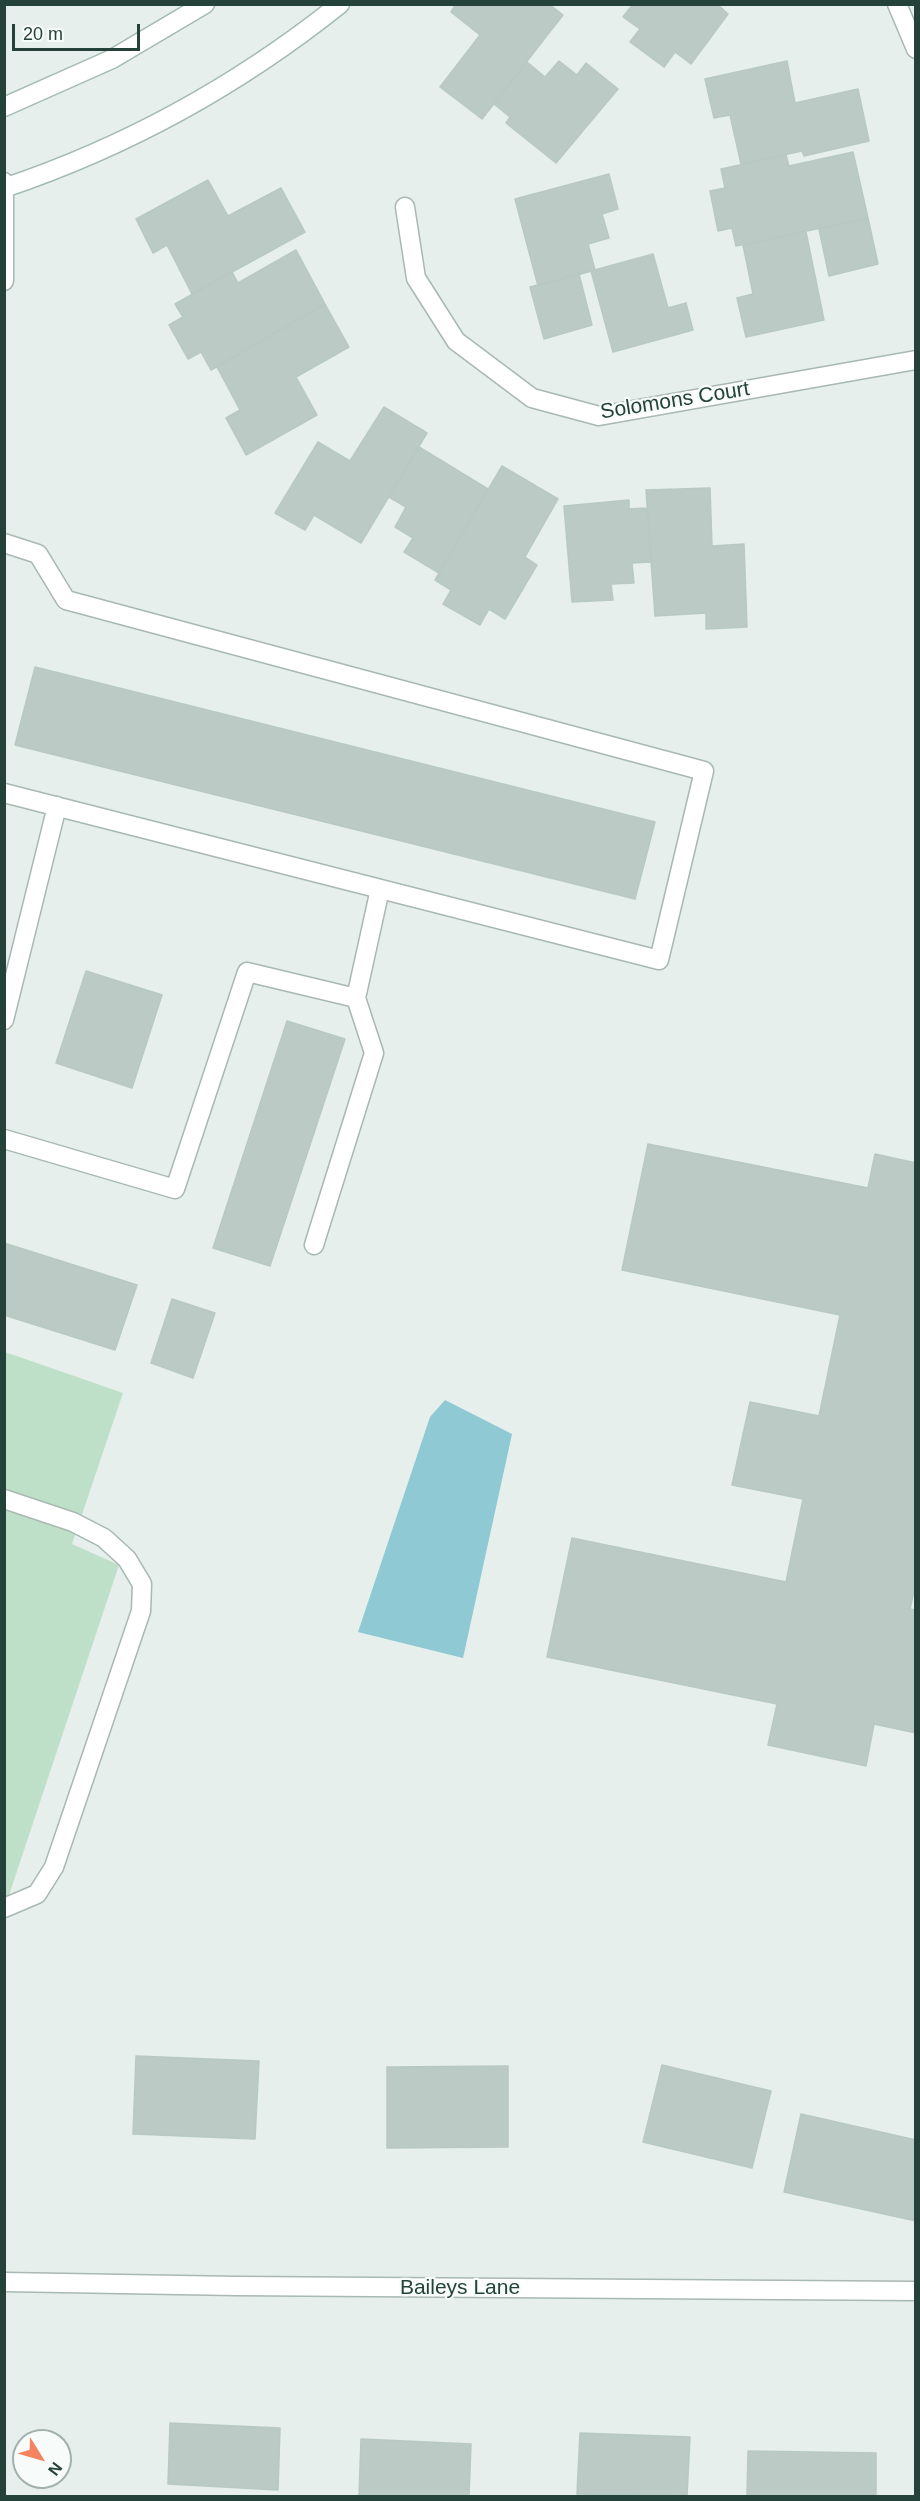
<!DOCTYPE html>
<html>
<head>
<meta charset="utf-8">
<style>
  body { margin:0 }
  #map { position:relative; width:920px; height:2501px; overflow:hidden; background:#e6efeb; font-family:Arial,sans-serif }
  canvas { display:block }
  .frame { position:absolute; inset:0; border:6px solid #24423a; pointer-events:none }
  .north { position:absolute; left:12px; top:2429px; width:60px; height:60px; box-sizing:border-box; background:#f7fbf9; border:2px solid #a3b1ad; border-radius:50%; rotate:127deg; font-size:16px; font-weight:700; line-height:24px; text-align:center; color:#24423a }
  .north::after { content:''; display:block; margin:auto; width:21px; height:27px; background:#f4845f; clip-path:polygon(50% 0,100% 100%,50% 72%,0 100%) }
  .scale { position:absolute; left:12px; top:24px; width:128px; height:27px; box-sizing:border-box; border:3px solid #24423a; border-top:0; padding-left:8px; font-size:18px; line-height:21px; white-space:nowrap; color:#24423a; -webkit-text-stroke:4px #f7fbf9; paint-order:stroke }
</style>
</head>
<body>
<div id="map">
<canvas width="920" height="2501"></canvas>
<div class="frame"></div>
<div class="north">N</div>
<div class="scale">20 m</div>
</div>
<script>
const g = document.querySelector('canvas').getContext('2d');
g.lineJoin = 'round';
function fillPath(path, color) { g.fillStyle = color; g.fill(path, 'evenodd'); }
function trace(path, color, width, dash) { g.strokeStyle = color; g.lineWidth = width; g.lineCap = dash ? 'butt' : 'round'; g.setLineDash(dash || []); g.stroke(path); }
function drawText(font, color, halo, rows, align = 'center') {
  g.font = font + ' Arial,sans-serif'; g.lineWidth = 4.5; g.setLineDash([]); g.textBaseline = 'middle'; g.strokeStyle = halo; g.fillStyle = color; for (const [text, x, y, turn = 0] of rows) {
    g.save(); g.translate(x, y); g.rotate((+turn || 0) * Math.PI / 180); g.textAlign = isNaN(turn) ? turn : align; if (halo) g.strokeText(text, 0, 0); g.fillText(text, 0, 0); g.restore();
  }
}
fillPath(new Path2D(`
  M5,1352L123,1393L72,1544L119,1565L5,1907Z`), '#bfe0c8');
fillPath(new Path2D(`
  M445,1400L512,1434L463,1658L358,1632L430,1417Z`), '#8ec9d4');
const building = new Path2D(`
  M456,4H549L563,15L482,119L440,87L480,35L451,12Z
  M633,4H717L728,14L691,64L675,52L664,67L630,42L640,29L623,17Z
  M559,61L577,75L586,63L618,89L556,163L506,123L510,117L494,104L527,62L545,77Z
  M787,61L795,103L858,89L869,141L804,156L802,151L741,164L730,115L714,118L705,79Z
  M853,152L868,218L736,246L732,228L718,231L710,191L725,188L721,169L786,155L789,166Z
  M609,174L618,209L602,214L609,238L588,244L595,270L538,286L515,199Z
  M208,180L228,216L281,188L305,232L192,294L167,245L153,253L136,219Z
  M868,218L878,264L829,276L819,229Z
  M806,232L824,320L746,337L737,298L753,294L743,245Z
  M296,250L325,304L211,370L201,352L188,359L169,325L183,317L175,304L232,272L238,283Z
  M653,254L668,308L686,303L693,330L613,352L591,271Z
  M579,274L592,325L544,339L530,287Z
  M325,304L349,347L296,377L317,415L246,455L226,418L240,410L217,367Z
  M384,407L427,433L361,543L314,515L305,530L275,513L318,442L350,461Z
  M419,447L488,489L439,573L404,552L413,538L395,527L406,507L389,497Z
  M502,466L558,499L525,557L537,565L505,619L489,609L480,625L443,604L451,590L435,580Z
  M710,488L712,546L744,544L747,627L706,629V613L655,616L646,490Z
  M629,500V509L647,508L651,562L632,563L634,583L611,584L613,600L572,602L564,506Z
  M35,667L655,822L635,899L15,745Z
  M86,971L162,995L132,1088L56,1063Z
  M287,1021L345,1039L270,1266L213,1248Z
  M648,1144L868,1188L875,1154L916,1163V1582L910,1609L916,1610V1733L874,1724L866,1766L768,1745L777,1704L547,1657L572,1538L786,1582L803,1499L732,1485L750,1402L819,1416L840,1315L622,1270Z
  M4,1243L137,1285L115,1350L4,1315Z
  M172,1299L215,1313L193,1378L151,1363Z
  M136,2056L259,2061L255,2139L133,2134Z
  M662,2065L771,2091L752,2168L643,2142Z
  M508,2066V2147L387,2148V2067Z
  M801,2114L916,2140V2221L784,2192Z
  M170,2423L280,2428L278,2490L168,2484Z
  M580,2433L690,2437L687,2496L577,2494Z
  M361,2439L471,2444L469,2496H359Z
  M748,2451L876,2453V2496H747Z`);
fillPath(building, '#bbcac4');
trace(building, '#b8c9c2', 1.5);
const lane = new Path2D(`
  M4,182V281
  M4,543L38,554L66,600L704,771L659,960L4,793
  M4,1020L57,806
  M4,1139L175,1189L247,972L356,998
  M314,1245L374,1053L356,998L380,889
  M4,1499L73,1522L104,1538L127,1559L142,1584L141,1611L54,1867L37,1894L4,1908`);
const street = new Path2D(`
  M897,4L916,49
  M405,207L416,278L456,341L532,398L599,416L916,360
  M4,2282L237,2286L916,2291`);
const secondary = new Path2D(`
  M4,107L112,59L205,4
  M4,188C126,147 240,84 340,4`);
trace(lane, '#a8b8b2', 21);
trace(street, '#a8b8b2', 21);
trace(secondary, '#a4bbb3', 21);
trace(lane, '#fff', 18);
trace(street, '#fff', 18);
trace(secondary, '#fff', 18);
drawText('21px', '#24423a', '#f7fbf9', [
  ["Solomons Court",675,401,-9],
  ["Baileys Lane",460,2288]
]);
</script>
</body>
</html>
